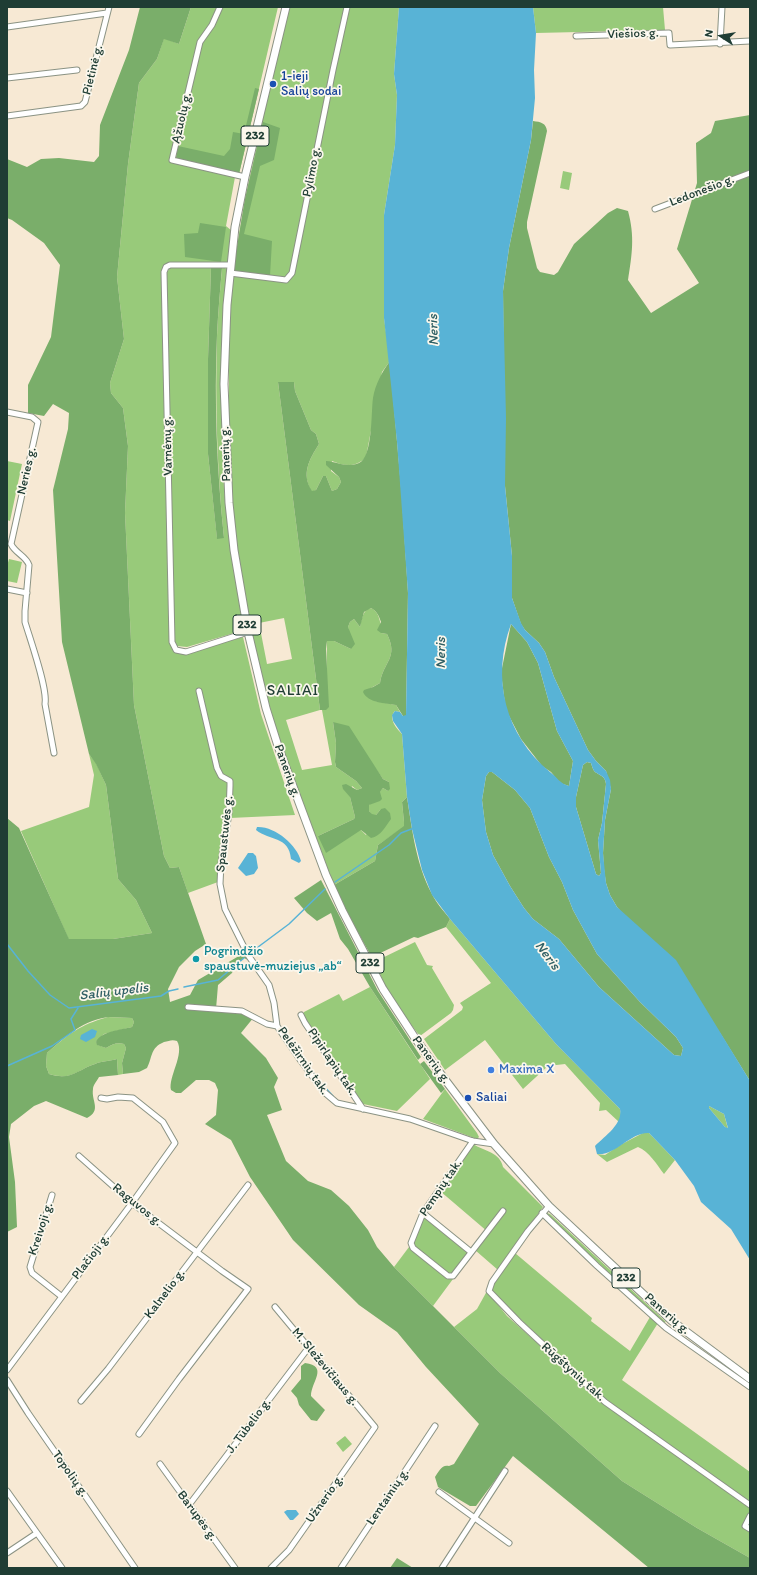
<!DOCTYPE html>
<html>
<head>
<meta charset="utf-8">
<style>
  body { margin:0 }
  #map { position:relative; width:757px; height:1575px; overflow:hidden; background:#f7e9d4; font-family:Itim,sans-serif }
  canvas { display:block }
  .frame { position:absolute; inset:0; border:8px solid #1f3d34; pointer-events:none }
  .north { position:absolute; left:701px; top:16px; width:40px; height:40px; -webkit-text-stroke:3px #fbf7ec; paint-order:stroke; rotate:282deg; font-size:11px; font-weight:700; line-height:16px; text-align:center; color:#1f3d34 }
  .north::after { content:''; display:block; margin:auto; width:14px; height:18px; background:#1f3d34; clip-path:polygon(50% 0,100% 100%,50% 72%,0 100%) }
</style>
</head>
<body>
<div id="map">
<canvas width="757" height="1575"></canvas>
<div class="frame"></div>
<div class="north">N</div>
</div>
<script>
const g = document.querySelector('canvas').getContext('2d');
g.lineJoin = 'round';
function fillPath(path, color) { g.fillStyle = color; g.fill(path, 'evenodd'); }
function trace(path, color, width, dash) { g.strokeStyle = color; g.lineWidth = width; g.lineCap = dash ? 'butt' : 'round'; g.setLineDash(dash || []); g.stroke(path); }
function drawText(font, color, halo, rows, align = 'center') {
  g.font = font + ' Itim,sans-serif'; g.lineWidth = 3.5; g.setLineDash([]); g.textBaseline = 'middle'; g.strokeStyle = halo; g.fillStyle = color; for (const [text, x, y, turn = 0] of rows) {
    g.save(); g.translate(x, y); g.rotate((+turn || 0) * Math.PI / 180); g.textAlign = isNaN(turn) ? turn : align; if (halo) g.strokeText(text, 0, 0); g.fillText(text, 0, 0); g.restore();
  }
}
fillPath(new Path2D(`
  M191,7H218L211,23L198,42L170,161L235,177L226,226L232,231L228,262L170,263L163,271L170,643L173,649L178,653L188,654L204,648L243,637L261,714L295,815L230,818L218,882L188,893L179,867L170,868L164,856L134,705L125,513L128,446L123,408L111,393L110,383L124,339L117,277L128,164L139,83L157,59L164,38L179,44Z
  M221,7H278L239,174L176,158L200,44Z
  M289,7H399L394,74L397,95L395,145L384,215V318L390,361L382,372L366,457C356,468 344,466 332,461L331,471L339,477L341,482L337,489L332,491L326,476H323L316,490L312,492C301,474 309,460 319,444L316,434L311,430L295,391L294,382H278L320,710L286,720L302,770L332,765L322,710H326L327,641H334L351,649L348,627L350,622L354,619L360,627C365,595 382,609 381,633L387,634C399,658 383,662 380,683L369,689L375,701L396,705L400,712L395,711C388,718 396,728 402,734L407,797L402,802L404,822V827L378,845L375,861L334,885L277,734L264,685L249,620L237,548L232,499L229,446V318L232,277L245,199L275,63ZM284,618L292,659L267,664L259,623ZM333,722L373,765L383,779L389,782L388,791L383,788L369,805V811L372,815H376L381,809L366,835L361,830L318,836L354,819L355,817L350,797L352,786L357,790L362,788L356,781L336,767L335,762L336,743Z
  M533,7H663L665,30L536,33Z
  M563,171L572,173L569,190L560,188Z
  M171,267H211L208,359V454L217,538H224C217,471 215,403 217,336C218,313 220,291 222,269L221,267L228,269L221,383L224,489L234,570L244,625L241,631L187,647L177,646L174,642L166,273Z
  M7,461L22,464L10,521L7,520Z
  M9,559L22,562L17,583L7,581V566Z
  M89,754L96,763L106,785L118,879L136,900L152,933L113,939L69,940L21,831L89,807L94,775Z
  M450,919L556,1044L620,1109L621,1115L619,1122L606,1110L599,1111L600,1103L565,1064L548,1066L523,1089L485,1040L445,1070L424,1039L462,1010L463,1007L460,1003L491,983L446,927Z
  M415,942L427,965L433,966L432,968L454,1005L453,1010L451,1013L420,1036C402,1013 383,989 376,961Z
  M370,987L430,1079L397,1111L363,1104L303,1015L304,1012L337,995L339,994L343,1001Z
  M108,1017L132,1018L134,1022L132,1027L104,1034L96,1042L98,1045L106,1048C113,1044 117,1042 124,1044L126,1048L122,1063L123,1074L118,1075L117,1059C110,1061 101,1061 95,1064C77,1070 72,1081 49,1074L46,1066L47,1053C69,1034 79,1025 108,1017Z
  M445,1089L477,1133L479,1137L477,1139L423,1119Z
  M709,1106L724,1114L728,1129L725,1127L709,1108Z
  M643,1133H649L675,1160L664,1174C657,1165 649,1151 638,1147L607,1162L597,1154L605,1155L620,1145Z
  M473,1144C484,1151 500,1152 503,1167L543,1207L498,1270L475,1250L488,1232L440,1191Z
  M547,1213L550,1214L666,1322L663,1323L546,1214Z
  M423,1217H425L468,1251V1253L452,1275H449L413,1245L412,1241Z
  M409,1247L448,1278L453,1279L433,1306L394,1267Z
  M515,1253L592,1318L591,1321L630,1351L650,1317L658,1323L622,1380L750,1472V1502L602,1397L492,1292L491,1286Z
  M487,1291L507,1316L611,1409L750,1508V1512L743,1526L750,1530V1558L697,1528L622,1481L500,1373L454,1327L477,1309Z
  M345,1436L352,1444L343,1452L336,1443Z`), '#98ca7a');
fillPath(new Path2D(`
  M140,7H191L179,44L164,39L157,59L139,83L128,164L117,277L124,339L110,383L111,393L123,408L128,446L125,513L134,705L164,856L170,868L179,867L206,944L195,951L179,967L168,989L170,1002L190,995L198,980L244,953L250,961L244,958L235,966L232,973L218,985L216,1009L242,1011L254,1017L241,1033L266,1058L278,1078L274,1087L282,1110L267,1115L286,1161L308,1181L331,1190L349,1206L368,1230L377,1247L394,1267L500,1373L622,1481L697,1528L750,1558V1568H649L513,1456L476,1506H470L438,1487L435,1477C439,1471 442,1464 449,1466L454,1464L479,1424L426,1367L397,1332L359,1305L293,1240L250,1177L231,1140L205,1124L216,1115L218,1090L215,1083L209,1080H196L181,1093H176L171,1090C168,1077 185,1054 177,1041C172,1039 169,1041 164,1042C150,1048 153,1056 147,1068L139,1072L123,1074L122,1063L126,1048L124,1044C117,1042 113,1044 106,1048L97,1045L96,1042C101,1031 121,1030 132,1027L134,1022L132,1018C124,1018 117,1017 110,1017C84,1019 65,1037 47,1053L46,1066L49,1074C71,1081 77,1070 95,1064C101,1061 110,1061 117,1059L118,1075L99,1077C97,1081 93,1085 93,1089C91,1101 102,1110 87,1118L46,1101L34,1106L11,1124L9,1137L15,1182L17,1227L7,1232V818L19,828L69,939H113L152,933L136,900L118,879L106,785L96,764L89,754L62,642L53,490L68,429L69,413L53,404L44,416L28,413V385L51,337L60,265L44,243L12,220L7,218V159L27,167L41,159L59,158L94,162L99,156L100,125L129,50Z
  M255,88L259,89L239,174L176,158L178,146L224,156L230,149L233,132L244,134Z
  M750,115V1081L720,1033L617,907L610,895L606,883L604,869L603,853L605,820L611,789L606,771L596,761L588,750L554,677L545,652L539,643L525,630L521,624L512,598V556L505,486L503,291L509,248L531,140L533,121C541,122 546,123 547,131L527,222V228L537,268L540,272L554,275L558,272L574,244L608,213L617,208L628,211C635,237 632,254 628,280L651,313L699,283L677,249L697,183L696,143L711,133L715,121Z
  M263,122L280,128L274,160L260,166L244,234L272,241L270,276L233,271L245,199Z
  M200,223L226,227L221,262L185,257L184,234L198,233Z
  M211,267L222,268C220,291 218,313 217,335C214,403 217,471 224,538L217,539L208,454V359Z
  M390,361L402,499L408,593L406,716H403L396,705C385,703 368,703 363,692L364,690L373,687L380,683C383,662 399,658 387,634L381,633L377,630L381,622C379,616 377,611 371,608L364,612L360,627L354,619L350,622L348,627L355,644L351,649L334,641H327L326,649L329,707L326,710H320L278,382H294L295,391L311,430L316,434L319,444C309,460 301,474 312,491L316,490L323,476H326L332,491L337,489L341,482L339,477L326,465V461C338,462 347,468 359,463C373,457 371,411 373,398C375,385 382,372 390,361Z
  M511,624L527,642L538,663L557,731L573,761L569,786L560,783L551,772L542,766L521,739L507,712L505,704L501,673Z
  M333,722L349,726L383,779L389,782L390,789L388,791L383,788L380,792L382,799L380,801L369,805V811L372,814L376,815L381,809L385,808L390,813L391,819C385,827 381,836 371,838L361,830L326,853L318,836L354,819L355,817L350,797L343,789L342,785L346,784L357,790L362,788L356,781L336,767L335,762L336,743Z
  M587,762L591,763C592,766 593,770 595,772C601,776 605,776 606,784L602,823L598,840L601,873L599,876L596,874L576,807V797L583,765Z
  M489,772H492L515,790L530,808L549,857L562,882L573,910L597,954L640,1002L676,1037L683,1048L681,1056L674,1055L599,987L559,939L533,919L524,908L510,886L493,855L486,832L482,800L486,776Z
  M407,797C412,829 416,865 432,894C436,903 444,911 450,919L446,927L418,938L414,937L374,956L370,954L351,920L334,885L375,861L378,845L404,826V822L402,802Z
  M321,880L378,991L421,1057L418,1060L370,987L348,949L340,939L331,913L317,921L307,913L294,898Z
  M424,1061L445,1089L441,1093L420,1064Z
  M305,1363C329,1366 311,1382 311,1396L325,1410L317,1421L311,1420L299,1405L297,1398L291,1391L301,1379V1366Z
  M397,1558L413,1568H390Z`), '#7aae6a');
fillPath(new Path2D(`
  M399,7H533L536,33L534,70L535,98L531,140L509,248L503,291L506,418L505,486L512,556V598L521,623L525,630L539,643L545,652L554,677L588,750L596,761L606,771L610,780L611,789L605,820L603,853L606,883L610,895L617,907L676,960L750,1081V1260L731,1229L701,1202L694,1186L675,1160L649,1133C630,1132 616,1156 597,1154L595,1146C605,1136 623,1124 620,1109L556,1044L450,919L432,895L422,870L412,829L407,797L402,734L393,721L392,715L395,711L400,712L403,716L406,715L408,593L397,442L384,318V215L395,145L397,95L394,74ZM511,624L527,642L538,663L557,731L573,761L569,786C559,783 558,778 550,772C505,735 491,678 511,624ZM587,762L591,763C592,766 593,770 595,772C601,776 605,776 606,784L602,823L598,840L601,873L599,876L596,874L576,807V797L583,765ZM489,772H492L515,790L530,808L549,857L562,882L573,910L597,954L640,1002L676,1037L683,1048L681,1056L674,1055L599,987L559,939L533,919L524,908L510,886L493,855L486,832L482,800L486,776ZM709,1106L724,1114L728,1128L725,1127L709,1108Z
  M257,827C275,826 297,845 301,861L299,863L291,859C289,836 270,841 256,830Z
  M248,853H253L256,856L258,868L254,874L246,876L238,868Z
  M92,1029L97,1031L95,1037L86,1042L80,1039L81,1035Z
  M287,1510H296L299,1514L293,1520H290L284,1512Z`), '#58b3d6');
trace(new Path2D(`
  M335,882L389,845L401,833L414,828
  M7,944L28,971L50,995L69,1008L161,996L169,991L178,989
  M250,953L289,924L325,889
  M184,987L218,980L244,958
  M288,1038L320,1082L333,1096
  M7,1066L52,1046L75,1030L71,1019L78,1008`), '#58b3d6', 1.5);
const minor = new Path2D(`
  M220,7L212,25L200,42L172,160L245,177
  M7,27L107,13
  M576,36L669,33L670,45L750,41
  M720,44L722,7
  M7,78L77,70
  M7,116L81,106L85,102L109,7
  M655,209L750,173
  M230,265H170L166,267L164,272L172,642L176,650L186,652L248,632
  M230,273L286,280L292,273L333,70L347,7
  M7,412L32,417L38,422L11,544C15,553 26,556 29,565L25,611V622C30,639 48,689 45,704L54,753
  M7,589L27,593
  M199,691L217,768L221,776L230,781V786L229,813L221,863L220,884L225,909L248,955L269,985L274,1003L277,1026L301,1061L324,1092L337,1103L410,1119L473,1141L494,1144
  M188,1007L242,1011L267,1024L277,1026
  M301,1015L305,1023L363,1109
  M473,1141L423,1213L411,1243L413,1248L448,1276H453L503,1211
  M79,1156L132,1203L222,1271L248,1289L179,1379L139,1434
  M52,1195L30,1267L32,1273L61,1296
  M549,1206L528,1231L492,1282L489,1291L519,1322L605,1402L750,1505
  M423,1213L471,1252
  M542,1213L597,1266L666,1328L750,1387
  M7,1370L132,1203L175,1143L163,1122L133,1098L118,1097L107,1099L101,1098
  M7,1380L28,1413L135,1568
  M81,1401L108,1369L248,1185
  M160,1464L235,1568
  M7,1491L62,1568
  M439,1492L509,1543
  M189,1505L309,1347
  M750,1516L745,1526L750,1529
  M7,1553L37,1533
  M271,1568L289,1550L375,1427L275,1307
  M341,1568L435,1426
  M442,1568L505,1471`);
const major = new Path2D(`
  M286,7L245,177L235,227L227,305L224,384L229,503L234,550L248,632L266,708L278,746L326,875L342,910L383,989L415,1038L440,1073L494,1144L549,1206L672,1321L750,1379`);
trace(minor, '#8b9384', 7);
trace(major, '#8b9384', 9);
trace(minor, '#fff', 5);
trace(major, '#fff', 7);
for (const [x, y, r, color] of [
  [273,84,4,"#1a4fb4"],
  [196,959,4,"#0f9aa8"],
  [491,1070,4,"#3f7fe0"],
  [468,1098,4,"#1a4fb4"]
]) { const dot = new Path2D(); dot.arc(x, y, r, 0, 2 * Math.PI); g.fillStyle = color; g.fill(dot); trace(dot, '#fbf7ec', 1.5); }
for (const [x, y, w] of [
  [255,136,28],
  [247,625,28],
  [370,963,28],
  [626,1278,28]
]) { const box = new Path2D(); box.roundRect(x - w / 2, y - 10, w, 20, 3); g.fillStyle = '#fbf7ec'; g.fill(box); trace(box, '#1f3d34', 1); }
drawText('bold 12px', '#1f3d34', null, [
  ["232",255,136],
  ["232",247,625],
  ["232",370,963],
  ["232",626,1278]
]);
drawText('13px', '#1f3d34', '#fbf7ec', [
  ["Viešios g.",633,34,-2],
  ["Pietinė g.",93,70,-76],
  ["Ąžuolų g.",182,118,-77],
  ["Pylimo g.",312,172,-79],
  ["Ledonešio g.",702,191,-21],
  ["Varnėnų g.",168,446,-91],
  ["Panerių g.",226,454,-92],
  ["Neries g.",27,471,-77],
  ["Panerių g.",287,771,70],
  ["Spaustuvės g.",225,834,-84],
  ["Panerių g.",431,1060,54],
  ["Pelėžirnių tak.",303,1061,55],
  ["Pipirlapių tak.",332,1062,56],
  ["Pempių tak.",441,1188,-56],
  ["Raguvos g.",137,1205,39],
  ["Kreivoji g.",41,1229,-72],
  ["Plačioji g.",91,1257,-53],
  ["Kalnelio g.",165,1294,-53],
  ["Panerių g.",667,1314,41],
  ["M. Sleževičiaus g.",325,1367,50],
  ["Rūgštynių tak.",573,1372,42],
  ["J. Tūbelio g.",249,1426,-53],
  ["Topolių g.",70,1474,55],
  ["Lentainių g.",388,1497,-56],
  ["Užnerio g.",325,1499,-55],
  ["Barupės g.",197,1516,54]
]);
drawText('13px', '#164399', '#fbf7ec', [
  ["1-ieji",281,77],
  ["Salių sodai",281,92],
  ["Saliai",476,1098]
], 'left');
drawText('13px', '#0d838f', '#fbf7ec', [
  ["Pogrindžio",204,952],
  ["spaustuvė-muziejus „ab“",204,967]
], 'left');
drawText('13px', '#366cbe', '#fbf7ec', [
  ["Maxima X",499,1070]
], 'left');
drawText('italic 14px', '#306065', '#fbf7ec', [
  ["Neris",434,330,-92],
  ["Neris",441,653,-90],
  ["Neris",547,956,53],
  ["Salių upelis",114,992,-7]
]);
g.letterSpacing = '1px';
drawText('15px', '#1f3d34', '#fbf7ec', [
  ["SALIAI",293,691]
]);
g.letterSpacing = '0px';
</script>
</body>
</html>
